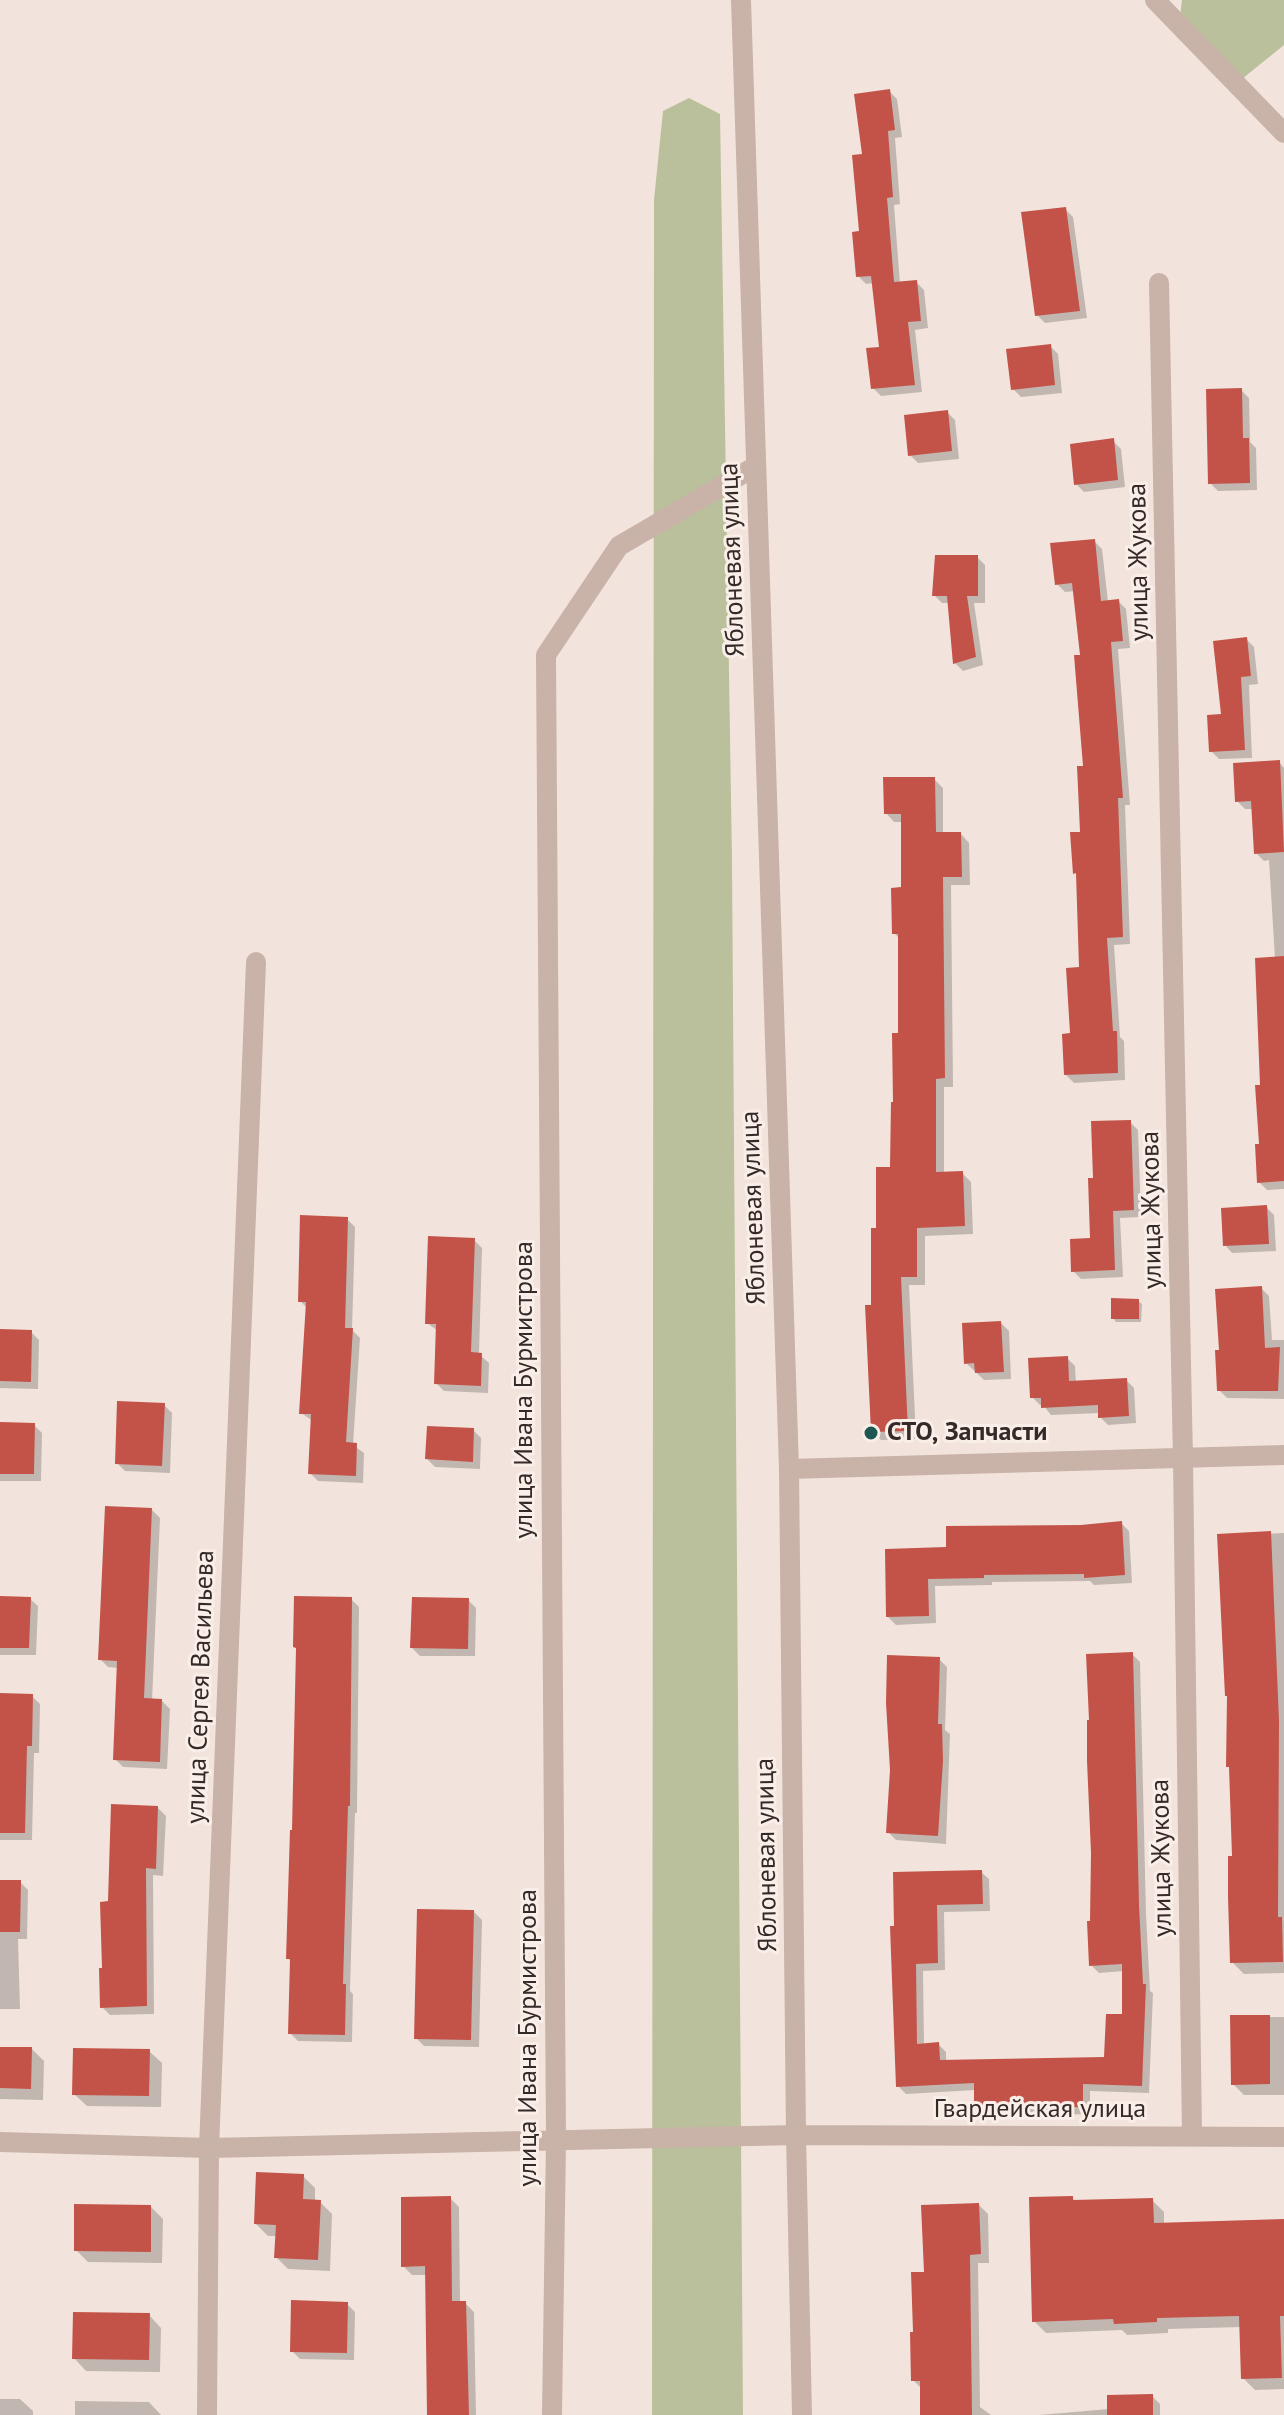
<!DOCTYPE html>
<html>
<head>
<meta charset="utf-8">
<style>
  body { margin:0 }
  canvas { display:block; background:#f2e4dc }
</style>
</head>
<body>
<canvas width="1284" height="2415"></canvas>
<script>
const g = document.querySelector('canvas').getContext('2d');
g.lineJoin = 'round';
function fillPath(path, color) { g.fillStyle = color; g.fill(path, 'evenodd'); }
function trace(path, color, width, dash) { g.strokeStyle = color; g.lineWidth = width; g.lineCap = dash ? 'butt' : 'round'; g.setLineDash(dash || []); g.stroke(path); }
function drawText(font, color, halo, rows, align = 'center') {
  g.font = font + ' "PT Sans",sans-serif'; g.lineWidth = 6; g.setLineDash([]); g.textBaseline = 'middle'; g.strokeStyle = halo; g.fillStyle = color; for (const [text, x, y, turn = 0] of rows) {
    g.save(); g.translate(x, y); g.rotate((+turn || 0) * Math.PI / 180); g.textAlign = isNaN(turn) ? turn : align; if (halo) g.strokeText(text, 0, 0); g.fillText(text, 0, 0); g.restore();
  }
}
fillPath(new Path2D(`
  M1182,0H1284V45L1237,83L1180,18Z
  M689,98L720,114L732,860L743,2415H652L654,200L663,111Z`), '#bac09c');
fillPath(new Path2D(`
  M889,91L897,99L902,137L895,138L900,204L894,205L900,284L916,282L924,290L928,328L915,330L922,392L881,396L873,388L881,348L874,283L866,284L858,276L865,156Z
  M1065,209L1073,217L1087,318L1045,323L1037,315Z
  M1050,346L1058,354L1062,393L1021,397L1013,389Z
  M1241,390L1249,398L1250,442L1256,448L1257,490L1218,491L1210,483Z
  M947,412L955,420L959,459L918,463L910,455Z
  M1113,441L1121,449L1125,487L1084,492L1076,484Z
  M1094,541L1102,549L1108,602L1118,601L1126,609L1130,648L1118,649L1130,805H1125L1130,944L1114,945L1120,1037L1124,1041L1125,1080L1074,1083L1066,1075L1081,969L1078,876L1075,873L1082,834L1086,768L1082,657L1075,591L1065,592L1057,584Z
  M977,557L985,565V603H974L983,665L963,671L955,663L950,603H942L934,595Z
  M1246,639L1254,647L1258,684L1249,685L1252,758L1219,759L1211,751Z
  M1279,762L1284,768V1189L1267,1190L1259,1182L1262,1086L1275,959L1269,860L1264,861L1256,853L1253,809H1245L1237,801Z
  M934,779L943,788V834H961L969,843L970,885H951L953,1087H944V1174L962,1173L971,1182L973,1234L925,1236V1285H909L916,1439L881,1440L873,1432V1306L878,1230L892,1169L900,1035V939L894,933L903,889V822H894L886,813Z
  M1130,1122L1138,1130L1141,1217L1120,1218L1123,1277L1081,1279L1073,1271L1092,1240L1095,1180Z
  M1266,1207L1274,1215L1276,1251L1232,1253L1225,1245Z
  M347,1219L355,1227L352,1330L360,1338L353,1445L364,1453L363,1483L318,1481L310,1473L313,1421L301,1413L308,1309L300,1301Z
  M474,1240L482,1248L479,1354L489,1363L488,1393L444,1391L436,1383L438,1331L427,1323Z
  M1261,1288L1269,1296L1272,1340H1284V1399L1227,1398L1219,1390L1221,1352Z
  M1138,1301L1142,1304L1141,1322H1116L1113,1318Z
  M1001,1323L1009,1331L1011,1379L984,1380L966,1363Z
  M0,1331L31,1332L39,1340L38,1389L0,1388Z
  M1067,1358L1075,1366L1076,1383L1126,1380L1134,1388L1136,1423L1108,1425L1100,1417V1413L1051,1415L1043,1405H1040L1032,1397Z
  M164,1405L172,1413L170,1473L125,1471L117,1463Z
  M0,1424L34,1425L42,1433L41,1481H0Z
  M473,1430L481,1438L480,1469L435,1467L427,1459Z
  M152,1510L160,1518L152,1701H162L170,1709L167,1769L123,1767L115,1759L118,1668L108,1667L100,1659Z
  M1121,1523L1129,1531L1132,1583L1094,1585L1090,1581L992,1582V1585L935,1586L936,1623L896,1625L888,1617L948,1549Z
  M1284,1533V1973L1244,1974L1232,1962L1234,1858L1231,1769L1228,1766L1229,1698L1219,1536Z
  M0,1598L30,1599L38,1606L36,1655H0Z
  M351,1599L359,1607L357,1813H355L350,1991L353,1994L352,2042L298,2041L290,2033L291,1962L288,1958L294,1832L298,1649Z
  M468,1600L476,1608L475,1656H420L412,1648Z
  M1132,1654L1140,1662L1146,1914L1150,1991L1153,1993L1149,2093L1090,2091V2114L984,2116L976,2108V2090L906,2094L898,2086L892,1928L981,1872L989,1879L990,1911L944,1912L945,1970L923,1971L924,2045L938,2044L946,2052V2062L1106,2059L1124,2016V1971L1099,1973L1091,1965L1092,1923Z
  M939,1659L947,1667L945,1730L950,1734L946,1844L896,1840L888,1832Z
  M0,1695L32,1696L40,1704L39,1753H34L32,1840H0Z
  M158,1808L166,1816L163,1876L153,1875L154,2014L110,2015L102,2007L110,1903Z
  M0,1882H20L28,1890L27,1939H18L20,2009H0Z
  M474,1912L482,1920L479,2047L424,2046L416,2038Z
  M1232,2017H1284V2095H1244L1233,2084Z
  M0,2049H32L44,2061L43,2100L0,2099Z
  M149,2051L162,2063L161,2107L87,2106L74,2094Z
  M303,2176L315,2188V2202H320L332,2214L330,2271L288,2269L276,2257L277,2236H268L256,2224Z
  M450,2198L459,2207L460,2303H465L474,2312L476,2415H428L427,2275H412L403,2266Z
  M1072,2198L1077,2202L1152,2200L1164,2212V2225L1284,2221V2389L1255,2390L1243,2378L1242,2327L1168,2329V2333L1127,2335L1122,2330L1046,2333L1034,2321Z
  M979,2205L988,2214L989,2263H978L980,2407L991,2415H922V2389L913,2380L915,2334L926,2274Z
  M151,2207L163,2219L162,2263L88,2262L76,2250Z
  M347,2304L355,2312L354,2360L300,2359L292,2351Z
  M149,2315L161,2328L160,2372L86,2371L74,2358Z
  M1152,2396L1160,2404V2415H1039L1109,2409Z
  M0,2399H20L33,2411V2415H0Z
  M75,2401L149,2402L161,2415H75Z`), '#0003');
fillPath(new Path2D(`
  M890,89L895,130L888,131L893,197L887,198L894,282L917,280L921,321L908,322L915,385L871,389L866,348L879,347L871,276L856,277L852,232L859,231L852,155L862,154L854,94Z
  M1066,207L1080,311L1035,316L1021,212Z
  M1051,344L1055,385L1011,390L1006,349Z
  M1242,388L1243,438H1249L1250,483L1208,484L1206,389Z
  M948,410L952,451L908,456L904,415Z
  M1114,438L1118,480L1074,485L1070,444Z
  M1095,539L1101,601L1119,599L1123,641L1111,642L1123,798H1118L1123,937L1107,938L1113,1031H1117L1118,1073L1064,1075L1062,1034L1070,1033L1066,968L1079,967L1076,873L1073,874L1070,832H1080L1077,766H1083L1074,655H1080L1072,583L1055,585L1050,543Z
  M935,555H978V596H967L976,657L953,664L947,596H932Z
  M1247,637L1251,676L1241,677L1245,750L1209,752L1207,715L1221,714L1213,641Z
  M1280,760L1284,852L1254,854L1251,801L1235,802L1233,763Z
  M883,777H935L936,832H961L962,877H943L945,1078L936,1079V1172L963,1171L965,1226L917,1228V1277H901L908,1431L871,1432L865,1305H871V1228H876V1167H890L891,1102H893L892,1033H898V934H892L891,888L901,887V814H884Z
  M1284,956V1181L1257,1183L1255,1144H1259L1255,1085H1260L1255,958Z
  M1131,1120L1134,1210L1113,1211L1115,1270L1071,1272L1070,1239L1090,1238L1088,1178H1093L1091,1121Z
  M1267,1205L1269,1244L1223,1246L1221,1208Z
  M300,1215L348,1217L345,1328H353L346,1442L357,1443L356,1476L308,1474L311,1414H299L306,1302H298Z
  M428,1236L475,1238L471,1352L482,1353L481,1386L434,1384L436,1324H425Z
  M1262,1286L1265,1348L1280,1347L1278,1391H1217L1215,1350H1219L1215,1289Z
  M1111,1298L1139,1299V1319H1111Z
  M1001,1321L1004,1372L975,1373L974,1363L964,1364L962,1323Z
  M0,1329L32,1330L31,1382L0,1381Z
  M1068,1356L1069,1381L1127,1378L1129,1416L1098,1418V1405L1041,1408V1398H1030L1028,1358Z
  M117,1401L165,1403L162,1466L115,1464Z
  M0,1422L35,1423L34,1474H0Z
  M427,1426L474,1428L473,1462L425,1459Z
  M105,1506L152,1508L144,1698L162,1699L160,1762L113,1760L117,1661L98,1660Z
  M1122,1521L1125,1575L1084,1578V1574L984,1575V1578L928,1579L929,1616L886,1617L885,1549L946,1547V1526L1081,1525Z
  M1271,1531L1279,1721L1278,1917H1282L1283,1962L1230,1963L1228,1897V1856H1232L1229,1767H1226L1227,1696H1225L1217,1534Z
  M0,1596L31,1597L29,1648H0Z
  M294,1596L352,1597L350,1806H348L343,1984H346L345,2035L288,2034L290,1959H286L290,1830H292L296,1648L293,1647Z
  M412,1597L469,1598L468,1649L410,1648Z
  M1133,1652L1139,1905L1143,1984H1146L1142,2086L1083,2084V2107L974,2109V2083L896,2087L890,1926H894L893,1872L982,1870L983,1904L937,1905L938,1963L916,1964L917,2044L939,2042L940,2060L1104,2057L1106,2014H1122V1964L1089,1966L1087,1921H1090L1091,1853L1087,1761V1720H1089L1086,1654Z
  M887,1655L940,1657L938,1724H942L943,1761L938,1836L886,1833L890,1770L886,1703Z
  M0,1693L33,1694L32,1746H27L25,1833H0Z
  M111,1804L158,1806L156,1869L146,1868L147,2006L100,2008L99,1968H102L100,1902L108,1901Z
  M0,1880H21L20,1932H0Z
  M417,1909L474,1910L471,2040L414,2039Z
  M1230,2015H1270V2084L1231,2085Z
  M0,2047H32L31,2089L0,2088Z
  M73,2048L150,2049L149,2096L72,2095Z
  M256,2172L304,2174L303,2199L321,2200L318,2260L274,2258L276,2225L254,2224Z
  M451,2196L452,2301H466L469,2415H427L425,2266L401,2267V2197Z
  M1073,2196V2200L1153,2198L1154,2223L1284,2219V2316H1280L1282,2378L1241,2379L1239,2316L1157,2318V2322L1114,2324L1113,2319L1032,2322L1029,2197Z
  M979,2203L981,2254L970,2255L972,2415H920V2381H911L910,2332H913L911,2272H924L921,2205Z
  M74,2204L151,2205V2252L74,2251Z
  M291,2300L348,2302L347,2353L290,2352Z
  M73,2312L150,2313L149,2360L72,2359Z
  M1153,2394V2415H1107V2395Z`), '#c35348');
trace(new Path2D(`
  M741,0L789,1469L796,2135L802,2415
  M1155,0L1284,133
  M1159,283L1183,1460L1192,2136
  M789,1469L1284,1455
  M0,2142L209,2148L796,2135L1284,2137
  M207,2415L209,2148L256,962
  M552,2415L556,2140L546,655L619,546L756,466`), '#c9b2a8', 20);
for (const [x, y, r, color] of [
  [871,1433,8,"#1f5752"]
]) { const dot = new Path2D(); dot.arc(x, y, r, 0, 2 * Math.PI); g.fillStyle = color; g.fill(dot); trace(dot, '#f9efe8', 3); }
drawText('26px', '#362a28', '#f9efe8', [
  ["Яблоневая улица",733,560,-92],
  ["улица Жукова",1139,562,-91],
  ["Яблоневая улица",754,1208,-92],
  ["улица Жукова",1152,1210,-91],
  ["улица Ивана Бурмистрова",525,1390,-90],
  ["улица Сергея Васильева",201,1687,-88],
  ["Яблоневая улица",767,1855,-91],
  ["улица Жукова",1162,1858,-91],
  ["улица Ивана Бурмистрова",529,2038,-90],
  ["Гвардейская улица",1040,2110]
]);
drawText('bold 26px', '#362a28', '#f9efe8', [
  ["СТО, Запчасти",887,1433]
], 'left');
</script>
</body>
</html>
